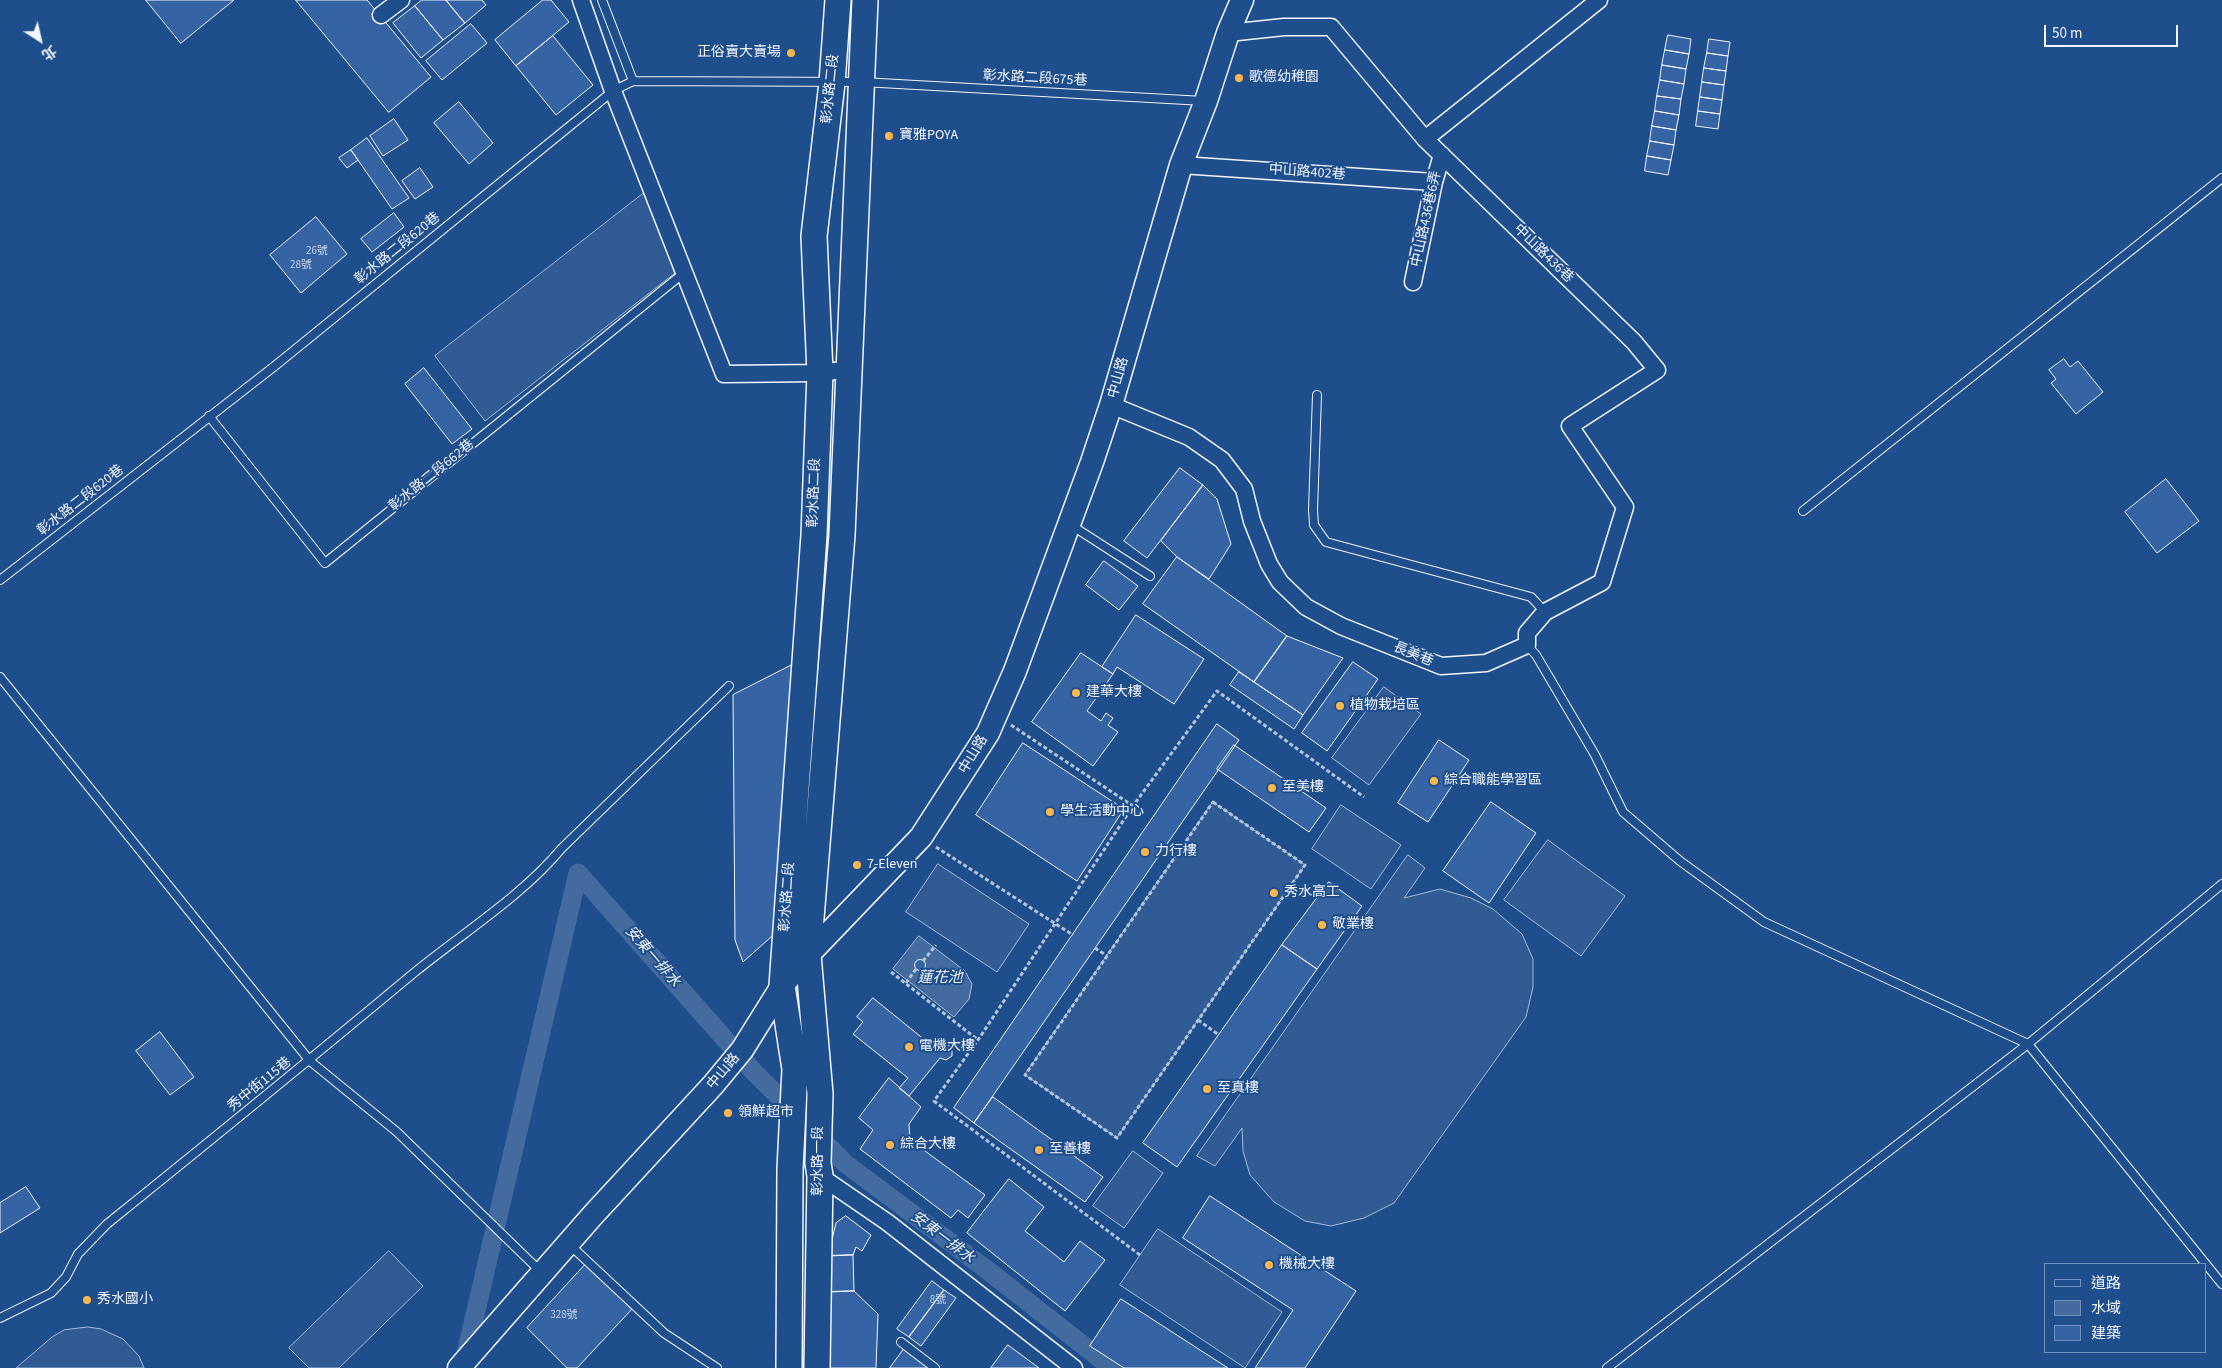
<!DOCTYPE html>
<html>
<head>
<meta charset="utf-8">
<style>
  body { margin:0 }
  #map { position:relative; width:2222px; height:1368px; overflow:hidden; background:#1f4e8c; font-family:"Source Sans 3","Noto Sans TC",sans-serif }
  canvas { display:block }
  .legend { position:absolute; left:2044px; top:1263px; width:162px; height:90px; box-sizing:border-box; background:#1f4e8c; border:1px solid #7391ba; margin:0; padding:6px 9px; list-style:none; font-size:15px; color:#f2f6ff }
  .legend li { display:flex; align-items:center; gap:10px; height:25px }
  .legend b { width:25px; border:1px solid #7391ba }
  .north { position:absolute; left:15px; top:15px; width:50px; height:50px; -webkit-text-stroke:4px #1f4e8c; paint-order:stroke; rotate:145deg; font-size:14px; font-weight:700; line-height:20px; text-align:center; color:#f2f6ff }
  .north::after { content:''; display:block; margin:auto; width:18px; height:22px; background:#f2f6ff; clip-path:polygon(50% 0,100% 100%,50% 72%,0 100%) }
  .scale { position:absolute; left:2044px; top:25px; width:134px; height:22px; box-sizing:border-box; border:2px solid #f2f6ff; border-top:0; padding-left:6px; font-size:15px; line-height:18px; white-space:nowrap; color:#f2f6ff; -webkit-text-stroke:4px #1f4e8c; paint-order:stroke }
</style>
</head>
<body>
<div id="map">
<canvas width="2222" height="1368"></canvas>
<ul class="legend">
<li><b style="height:6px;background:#1f4e8c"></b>道路</li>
<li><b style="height:14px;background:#446ba0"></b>水域</li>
<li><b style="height:14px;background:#3563a3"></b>建築</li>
</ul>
<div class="north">北</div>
<div class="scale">50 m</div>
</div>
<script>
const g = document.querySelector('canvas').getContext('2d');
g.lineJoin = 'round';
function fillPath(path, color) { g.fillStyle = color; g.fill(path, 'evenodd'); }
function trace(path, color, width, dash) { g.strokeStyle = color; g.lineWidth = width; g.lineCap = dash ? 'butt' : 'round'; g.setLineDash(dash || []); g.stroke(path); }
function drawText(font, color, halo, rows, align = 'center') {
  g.font = font + ' "Source Sans 3","Noto Sans TC",sans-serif'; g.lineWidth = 4; g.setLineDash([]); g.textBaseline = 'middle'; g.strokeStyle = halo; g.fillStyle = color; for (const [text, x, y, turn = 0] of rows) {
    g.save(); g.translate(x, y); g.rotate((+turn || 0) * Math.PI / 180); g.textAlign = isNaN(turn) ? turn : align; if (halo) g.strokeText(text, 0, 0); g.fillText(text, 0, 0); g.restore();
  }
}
const built = new Path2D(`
  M644,193L675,273L485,421L435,356Z
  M1384,687L1421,714L1369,785L1332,758Z
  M1213,802L1305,865L1117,1138L1025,1075Z
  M1341,805L1401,845L1371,889L1312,849Z
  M1548,840L1625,896L1581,956L1504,900Z
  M1408,855L1425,868L1404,898L1440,889L1471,898L1493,909L1522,934L1533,959V987L1526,1017L1394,1203L1364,1218L1331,1226L1305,1221L1274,1202L1250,1175L1243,1151L1242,1128L1215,1166L1197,1156Z
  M938,864L1029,924L997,972L906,912Z
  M1133,1151L1163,1173L1124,1228L1093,1206Z
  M1158,1229L1282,1312L1245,1368L1120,1285Z
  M389,1251L423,1286L339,1368H309L289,1348Z
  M88,1327L101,1329L123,1339L139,1356L144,1368H16L52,1337L64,1330Z`);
fillPath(built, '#305b95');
trace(built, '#a8bbd7', 1);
const water = new Path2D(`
  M919,936L965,971L972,984L969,999L954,1017L893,969Z`);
fillPath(water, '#446ba0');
trace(water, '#a8bbd7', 1);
trace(new Path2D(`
  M464,1362L578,873L754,1072L846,1164L986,1269L1112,1368`), '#446ba0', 19);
const building = new Path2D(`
  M146,0H234L181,43Z
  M296,0H367L431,77L389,112Z
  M422,0H446L465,23L443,40L415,6Z
  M446,0H482L486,5L465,23Z
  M543,0H551L569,22L516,66L495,40Z
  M415,6L443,40L421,58L393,23Z
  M471,24L487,43L442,80L426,61Z
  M1668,35L1691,39L1689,54L1665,50Z
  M553,36L593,85L556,115L516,66Z
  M1709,39L1730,42L1728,56L1707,53Z
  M1665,50L1689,54L1686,69L1662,65Z
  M1707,53L1728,56L1726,71L1704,68Z
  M1662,65L1686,69L1684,84L1660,80Z
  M1704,68L1726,71L1724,85L1702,82Z
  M1660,80L1684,84L1681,99L1657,96Z
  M1702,82L1724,85L1722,100L1700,97Z
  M1657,96L1681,99L1679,115L1655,111Z
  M1700,97L1722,100L1720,114L1698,111Z
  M459,102L493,143L469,164L434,123Z
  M1655,111L1679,115L1676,130L1652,126Z
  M1698,111L1720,114L1718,129L1696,126Z
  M394,119L408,140L383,156L370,136Z
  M1652,126L1676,130L1674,145L1650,141Z
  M367,138L409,198L392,209L351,150Z
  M1650,141L1674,145L1671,160L1647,156Z
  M351,150L358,160L347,168L339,158Z
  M1647,156L1671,160L1668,175L1645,171Z
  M420,168L433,187L415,199L402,181Z
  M394,213L404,227L372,252L361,239Z
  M316,217L347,254L301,293L270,255Z
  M2064,359L2070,367L2078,361L2103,392L2076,414L2051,383L2056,379L2049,370Z
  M424,368L472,429L452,444L405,384Z
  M1180,468L1203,485L1147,558L1124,541Z
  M2166,479L2199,521L2157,553L2125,512Z
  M1203,485L1217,499L1231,544L1209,579L1177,557L1161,541Z
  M1177,557L1287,636L1254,682L1143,604Z
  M1104,561L1138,586L1119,610L1086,585Z
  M1136,615L1204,659L1174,704L1117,667L1113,674L1102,667Z
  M1287,636L1343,658L1303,715L1254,682Z
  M1081,653L1113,674L1087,711L1101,721L1106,713L1113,718L1108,725L1118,732L1093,766L1032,722Z
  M1353,662L1378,679L1327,751L1302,733Z
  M794,664L780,929L743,962L735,940L733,695Z
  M1239,672L1303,715L1294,729L1230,685Z
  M1217,724L1239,740L974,1123L954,1108Z
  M1439,740L1469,760L1428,822L1398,803Z
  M1023,743L1124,809L1077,881L976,815Z
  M1234,745L1326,808L1309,832L1217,769Z
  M1491,802L1536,833L1489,903L1443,871Z
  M1329,882L1362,906L1317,969L1282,945Z
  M1282,945L1317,969L1177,1167L1143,1143Z
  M914.5 965a5.5 5.5 0 1 1 11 0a5.5 5.5 0 1 1-11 0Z
  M873,998L931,1045L938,1037L952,1048V1056L946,1060L940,1058L909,1096L899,1088L908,1078L853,1034L863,1022L857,1017Z
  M160,1032L194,1077L170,1095L136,1051Z
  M889,1078L921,1107L909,1124L910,1140L985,1195L968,1218L958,1210L951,1218L860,1149L873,1130L859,1118Z
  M993,1097L1103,1177L1085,1202L974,1123Z
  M1009,1179L1044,1207L1025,1231L1064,1262L1080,1241L1105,1260L1065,1311L967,1233Z
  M26,1187L40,1208L0,1233V1203Z
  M1210,1196L1356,1291L1305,1368H1255L1293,1310L1183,1238Z
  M846,1216L871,1235L862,1251L856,1247L853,1255L828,1256L836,1223Z
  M853,1255L854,1291L829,1292L828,1256Z
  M585,1265L632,1309L577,1368H567L527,1328Z
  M932,1281L944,1290L909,1337L897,1329Z
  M944,1290L956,1298L921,1346L909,1337Z
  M854,1291L878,1314L876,1368H823L829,1292Z
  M1121,1299L1228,1368H1124L1090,1346Z
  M1008,1345L1039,1368H991Z
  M904,1349L929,1368H890Z`);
fillPath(building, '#3563a3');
trace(building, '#f2f6ff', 1);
const lane = new Path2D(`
  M602,0L633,81
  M1317,395L1313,510L1314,525L1326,542L1531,597L1545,612
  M209,416L325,563L685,272
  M1803,511L2222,178
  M1071,525L1150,576
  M0,580L276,365L613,91L633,81L862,82L1204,101
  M1527,645L1536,655L1595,755L1623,812L1680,861L1764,922L2028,1044L2222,1284
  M0,677L310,1061L397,1132L540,1271
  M570,1245L664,1333L717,1368
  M0,1318L51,1293L66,1277L78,1254L107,1224C210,1141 313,1057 415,972C464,932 521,897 562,848L729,686
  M901,1342L935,1368
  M1607,1368L2028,1044L2222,884`);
const street = new Path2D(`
  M581,0L613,91L724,374L820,373L850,369
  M381,15L401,0
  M1425,139L1599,0
  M1181,165L1434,182
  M1413,282L1434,182L1442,155
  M1111,405L1189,437L1222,460L1244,489L1252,521L1269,564L1280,582L1306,607L1341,626L1441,666L1486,663L1527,645V633L1545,612L1602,582L1625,507L1570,426L1657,370L1634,342L1425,139L1331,27H1284L1228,33
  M820,1176L887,1222L1074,1368`);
const secondary = new Path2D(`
  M459,1368L593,1215L713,1085L742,1050L782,986L808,955L921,837L988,733L1015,671L1092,462L1111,405L1181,165L1206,101L1228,33L1242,0`);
const primary = new Path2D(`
  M789,1368L790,1169L795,1069L782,986L814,535L820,373L814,236L832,83L838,0
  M817,1368L820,1176L818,1163L820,1094L808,955L842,535L865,0`);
trace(lane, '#f2f6ff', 10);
trace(street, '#f2f6ff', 19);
trace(secondary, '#f2f6ff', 25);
trace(primary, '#f2f6ff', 28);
trace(new Path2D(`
  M1011,725L1133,806
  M1213,802L1305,865L1117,1138L1025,1075Z
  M936,847L1073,935
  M1095,948L1107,956
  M923,961L936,945
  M891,972L978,1040
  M906,983L916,969
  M1198,1020L1219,1035
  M1140,1255L934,1101L978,1040L1133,806L1217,691L1364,797`), '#b3c4dc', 3, [4, 2.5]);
trace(lane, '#1f4e8c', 8);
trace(street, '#1f4e8c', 16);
trace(secondary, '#1f4e8c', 22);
trace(primary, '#1f4e8c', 25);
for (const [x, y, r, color] of [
  [791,53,5,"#ffb74d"],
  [1239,78,5,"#ffb74d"],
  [889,136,5,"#ffb74d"],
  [1076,693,5,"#ffb74d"],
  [1340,706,5,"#ffb74d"],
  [1434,781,5,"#ffb74d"],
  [1272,788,5,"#ffb74d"],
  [1050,812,5,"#ffb74d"],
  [1145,852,5,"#ffb74d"],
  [857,865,5,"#ffb74d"],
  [1274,893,5,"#ffb74d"],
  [1322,925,5,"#ffb74d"],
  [909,1047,5,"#ffb74d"],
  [1207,1089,5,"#ffb74d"],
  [728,1113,5,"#ffb74d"],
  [890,1145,5,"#ffb74d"],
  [1039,1150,5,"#ffb74d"],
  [1269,1265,5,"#ffb74d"],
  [87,1300,5,"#ffb74d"]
]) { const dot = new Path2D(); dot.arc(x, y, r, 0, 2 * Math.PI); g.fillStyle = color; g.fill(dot); trace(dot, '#1f4e8c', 2); }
drawText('11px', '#c3d1e8', null, [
  ["26號",317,252],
  ["28號",301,266],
  ["8號",938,1301],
  ["328號",564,1316]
]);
drawText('14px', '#f2f6ff', '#1f4e8c', [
  ["正俗賣大賣場",781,53,"right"],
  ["歌德幼稚園",1249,78],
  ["寶雅POYA",899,136],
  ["建華大樓",1086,693],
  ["植物栽培區",1350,706],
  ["綜合職能學習區",1444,781],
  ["至美樓",1282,788],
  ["學生活動中心",1060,812],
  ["力行樓",1155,852],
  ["7-Eleven",867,865],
  ["秀水高工",1284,893],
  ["敬業樓",1332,925],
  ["電機大樓",919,1047],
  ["至真樓",1217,1089],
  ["領鮮超市",738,1113],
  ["綜合大樓",900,1145],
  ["至善樓",1049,1150],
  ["機械大樓",1279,1265],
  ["秀水國小",97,1300]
], 'left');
drawText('14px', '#f2f6ff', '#1f4e8c', [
  ["彰水路二段675巷",1035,79,3],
  ["彰水路二段",831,89,-84],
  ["中山路402巷",1307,173,4],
  ["中山路436巷6弄",1427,219,-78],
  ["彰水路二段620巷",398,249,-39],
  ["中山路436巷",1543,254,44],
  ["中山路",1119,378,-74],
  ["彰水路二段662巷",432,476,-39],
  ["彰水路二段",815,493,-88],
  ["彰水路二段620巷",81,501,-38],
  ["長美巷",1413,655,22],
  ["中山路",974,755,-59],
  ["彰水路二段",788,897,-86],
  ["中山路",724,1072,-50],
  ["秀中街115巷",260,1085,-39],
  ["彰水路一段",819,1161,-90]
]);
drawText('italic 15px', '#f2f6ff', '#1f4e8c', [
  ["安東一排水",652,957,49],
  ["蓮花池",940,979],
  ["安東一排水",942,1238,37]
]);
</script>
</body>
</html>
